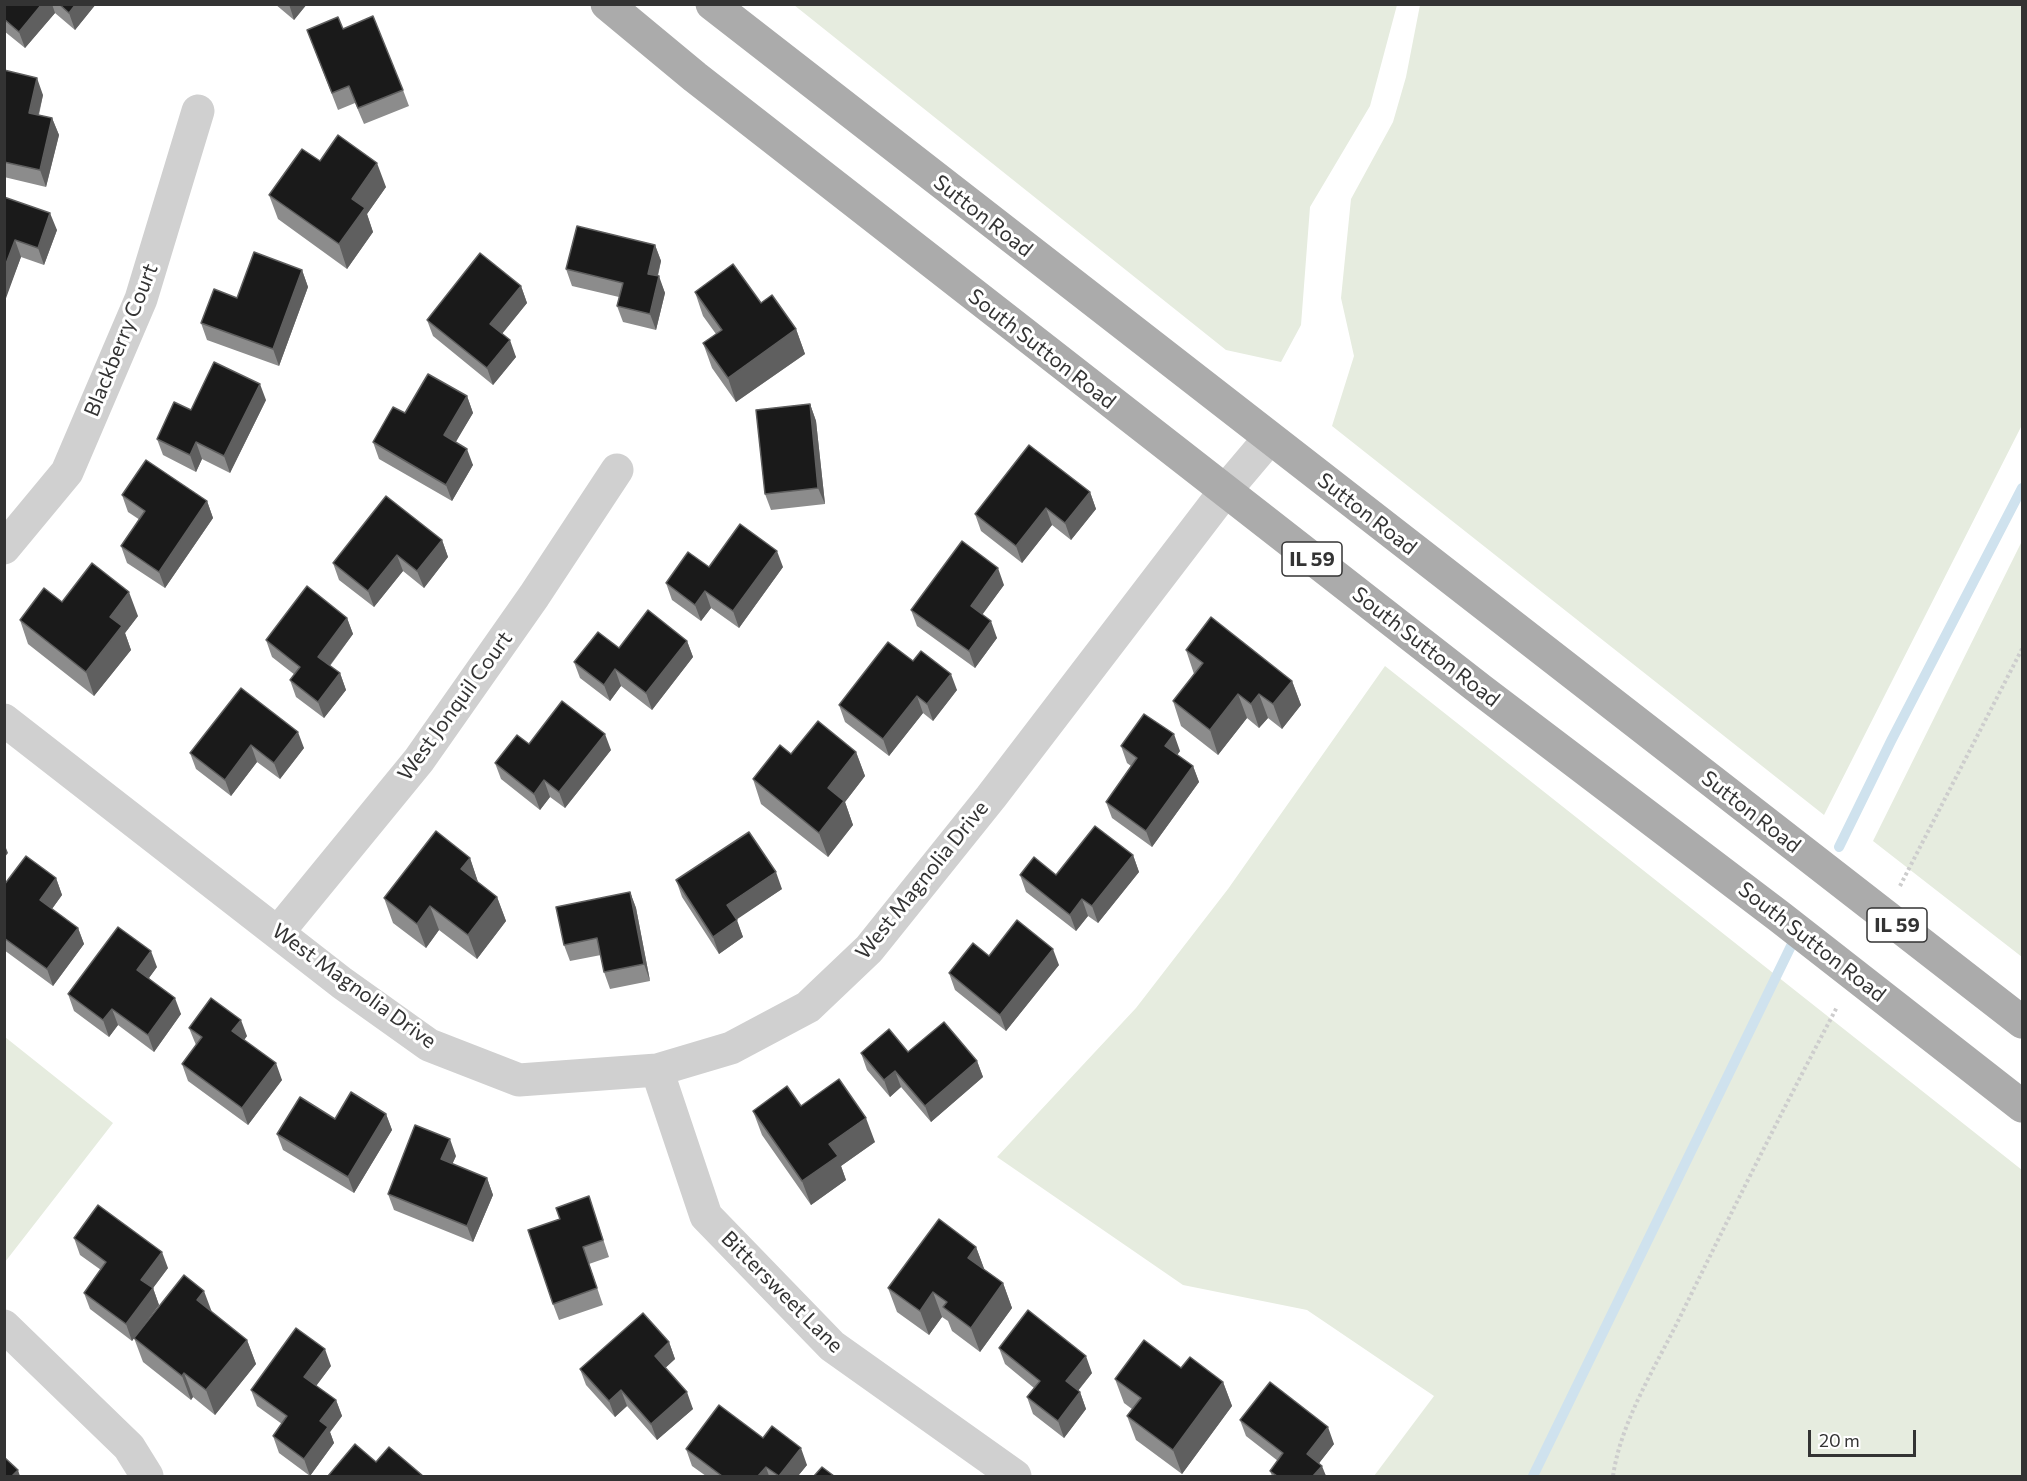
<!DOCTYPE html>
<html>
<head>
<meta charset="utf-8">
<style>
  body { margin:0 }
  #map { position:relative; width:2027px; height:1481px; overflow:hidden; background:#fff; font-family:Commissioner,sans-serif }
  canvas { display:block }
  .frame { position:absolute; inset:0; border:6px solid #333; pointer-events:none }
  .scale { position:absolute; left:1808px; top:1430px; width:108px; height:27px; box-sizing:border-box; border:3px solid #333; border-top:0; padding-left:8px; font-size:18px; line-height:21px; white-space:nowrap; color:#333; -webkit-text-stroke:4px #fff; paint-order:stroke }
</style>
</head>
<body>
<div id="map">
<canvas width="2027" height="1481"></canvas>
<div class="frame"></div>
<div class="scale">20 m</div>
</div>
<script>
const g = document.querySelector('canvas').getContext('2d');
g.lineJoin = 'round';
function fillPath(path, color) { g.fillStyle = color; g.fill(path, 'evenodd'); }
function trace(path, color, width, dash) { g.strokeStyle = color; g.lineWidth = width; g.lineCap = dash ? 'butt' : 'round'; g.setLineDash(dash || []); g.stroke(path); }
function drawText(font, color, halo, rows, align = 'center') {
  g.font = font + ' Commissioner,sans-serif'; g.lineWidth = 6; g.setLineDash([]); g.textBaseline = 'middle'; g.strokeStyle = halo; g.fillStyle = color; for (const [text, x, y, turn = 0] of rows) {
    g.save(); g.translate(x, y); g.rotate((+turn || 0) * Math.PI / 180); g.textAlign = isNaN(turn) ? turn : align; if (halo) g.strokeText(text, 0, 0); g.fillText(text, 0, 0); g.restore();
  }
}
fillPath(new Path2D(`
  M794,5H1397L1370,106L1310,207L1301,325L1281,362L1226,350Z
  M1420,5H2022V425L1824,815L1332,426L1354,356L1341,298L1351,199L1393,122L1406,77Z
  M2022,541V957L1873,841Z
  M1385,666L2022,1170V1476H1374L1434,1396L1307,1310L1183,1285L997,1157L1136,1008L1228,889Z
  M5,1037L113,1123L5,1262Z`), '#e6ecdf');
trace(new Path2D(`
  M1839,847L1891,741L2022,488
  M1533,1476L1791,946`), '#cfe2ee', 10);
trace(new Path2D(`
  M1900,886L2022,649
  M1613,1476C1621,1421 1655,1368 1680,1317C1731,1213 1783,1109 1837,1007`), '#cdcdcd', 4, [3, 3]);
trace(new Path2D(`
  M4,548L67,472L141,299L198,111
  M4,720L342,983L429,1045L519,1080L657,1070L731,1048L808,1007L869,949L991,797L1225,491L1269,439
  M279,931L419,760L534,596L617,470
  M657,1070L706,1216L832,1346L1015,1476
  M4,1326L129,1447L147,1476`), '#d0d0d0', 33);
trace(new Path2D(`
  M607,4L695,77L1481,690L1780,917L2022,1106
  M712,4L2022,1022`), '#ababab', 33);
fillPath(new Path2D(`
  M4,4H96L75,30L55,13L25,48L4,31Z
  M275,4H307L294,20Z
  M343,29L403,90L409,106L364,124L355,103L338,110L307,30Z
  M4,70L43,95L39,115L52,118L59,135L46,187L4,177Z
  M320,161L386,187L367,214L373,232L347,269L278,219L269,195Z
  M4,197L57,230L44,265L21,257L4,301Z
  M655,245L661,261L658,276L665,293L656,330L623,322L617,306L619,297L572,286L566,269Z
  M302,270L308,287L279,366L207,340L201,323Z
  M521,286L527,303L502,334L516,357L493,385L433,336L427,320Z
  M695,292L761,303L796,329L805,354L736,402L712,368L703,343L716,334L703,316Z
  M467,396L473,413L455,442L473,465L452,501L379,459L373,442L405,413Z
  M266,400L230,473L202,459L196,472L163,455L157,439L191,410Z
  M810,404L816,421L825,504L771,510L765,494Z
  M1090,492L1096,509L1071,540L1052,525L1022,563L981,531L975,514Z
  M122,495L207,501L213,518L165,588L127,563L121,546L140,520L128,512Z
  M442,540L448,557L424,588L403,571L374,607L339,580L333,563Z
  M709,567H783L739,628L711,608L701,621L672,600L666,583Z
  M1004,585L982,614L997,638L975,668L917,626L911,610Z
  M62,602L138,616L125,633L131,650L94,696L28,644L20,620Z
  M347,618L353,634L330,666L340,673L346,690L324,718L296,697L290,680L295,675L272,657L266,640Z
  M687,641L693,657L652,710L621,686L610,701L580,678L574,662L619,648Z
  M1186,650L1292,681L1301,705L1282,729L1268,718L1259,728L1247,718L1218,755L1181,726L1173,701L1194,674Z
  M913,661L957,690L933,721L923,713L889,756L845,722L839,705Z
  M241,688L304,748L280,779L257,762L231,796L196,769L190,753Z
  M1121,746L1180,751L1177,755L1193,766L1199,782L1152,847L1112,818L1106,802L1131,766L1127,763Z
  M611,750L565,808L550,797L540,810L501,779L495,763Z
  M856,752L865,776L845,802L853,825L828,857L761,804L753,779L791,754Z
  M1133,855L1139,872L1098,923L1088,916L1076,931L1026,892L1020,875H1056Z
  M470,858L478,882L497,897L506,921L477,959L439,930L426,948L393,923L384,898Z
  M56,878L62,895L52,909L78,928L84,944L53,986L4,950V885Z
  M676,880L782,889L736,919L743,937L719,954L682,897Z
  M630,892L636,908L650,981L610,989L604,972L601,955L570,961L564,945Z
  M1059,965L1006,1031L955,990L949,973Z
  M157,967L149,978L181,1014L154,1052L118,1025L109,1037L74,1011L68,994Z
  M189,1028L247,1036L244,1040L282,1080L248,1125L188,1081L182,1064L196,1045Z
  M908,1052L977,1061L983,1077L931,1122L901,1087L890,1097L867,1070L861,1053Z
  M801,1106L875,1142L841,1166L846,1180L811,1205L762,1135L753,1111Z
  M386,1114L392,1130L354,1193L283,1150L277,1134L335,1119Z
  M456,1156L452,1164L487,1178L493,1195L473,1242L394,1210L388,1194Z
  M589,1196L609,1257L589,1264L603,1305L559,1320L553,1304L560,1219Z
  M74,1238L168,1268L153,1288L159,1305L137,1334L212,1313L247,1340L256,1364L215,1415L193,1397L191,1400L143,1362L134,1338L132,1341L90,1309L84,1293L101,1270L80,1255Z
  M976,1247L984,1269L1003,1283L1012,1308L980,1352L952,1331L948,1321L942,1317L929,1335L897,1312L888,1288Z
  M669,1342L675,1359L665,1368L693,1409L657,1440L627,1406L615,1417L586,1385L580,1369Z
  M999,1348L1092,1373L1078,1391L1080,1392L1086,1409L1064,1438L1033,1414L1027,1397L1034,1388L1005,1364Z
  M331,1366L316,1386L336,1400L342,1416L330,1432L334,1443L310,1476L279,1453L273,1436L282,1424L257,1406L251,1390Z
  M1181,1368L1223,1382L1232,1406L1182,1474L1136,1440L1127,1416L1132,1409L1124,1403L1115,1379Z
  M1240,1420L1334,1444L1319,1463L1326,1476H1272L1270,1471L1278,1461L1246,1436Z
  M763,1438L807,1465L798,1476H706L692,1466L686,1449Z`), '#8c8c8c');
fillPath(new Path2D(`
  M42,4H52L55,13L25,48L19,32Z
  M76,4H96L75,30L69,13Z
  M289,4H307L294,20Z
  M37,78L43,95L35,129L29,113Z
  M52,118L59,135L46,187L40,170Z
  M377,163L386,187L367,214L373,232L347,269L339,244L352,199Z
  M50,213L57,230L44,265L38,248Z
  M15,240L21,257L5,301L4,269Z
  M655,245L661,261L654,290L648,274Z
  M302,270L308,287L279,366L273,349Z
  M659,276L665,293L656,330L650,314Z
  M521,286L527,303L496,341L490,324Z
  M796,329L805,354L736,402L728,378Z
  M510,340L516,357L493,385L487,368Z
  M260,384L266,400L230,473L224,456Z
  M467,396L473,413L450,452L444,435Z
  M810,404L816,421L825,504L818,488Z
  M196,442L202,459L196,472L190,455Z
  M467,449L473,465L452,501L446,485Z
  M1090,492L1096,509L1071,540L1065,523Z
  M207,501L213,518L165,588L159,572Z
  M1046,508L1052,525L1022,563L1016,546Z
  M442,540L448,557L424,588L417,571Z
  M777,551L783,567L739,628L733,611Z
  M397,555L403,571L374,607L368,591Z
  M998,568L1004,585L977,622L971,606Z
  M705,591L711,608L701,621L695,605Z
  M129,592L138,616L125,633L131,650L94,696L86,672L110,617Z
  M347,618L353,634L324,673L318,657Z
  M991,621L997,638L975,668L969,651Z
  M687,641L693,657L652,710L646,693Z
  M615,669L621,686L610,701L604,685Z
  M340,673L346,690L324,718L318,702Z
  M951,674L957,690L933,721L927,704Z
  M1292,681L1301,705L1282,729L1273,704Z
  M1238,694L1247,718L1218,755L1210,730Z
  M1259,694L1268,718L1259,728L1251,704Z
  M917,696L923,713L889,756L883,739Z
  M298,732L304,748L280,779L274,763Z
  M605,734L611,750L565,808L559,792Z
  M1174,734L1180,751L1171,763L1165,746Z
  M251,745L257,762L231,796L225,780Z
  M856,752L865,776L845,802L853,825L828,857L819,833L828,788Z
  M1193,766L1199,782L1152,847L1146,831Z
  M544,780L550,797L540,810L534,794Z
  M4,843L8,853L4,858Z
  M1133,855L1139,872L1098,923L1092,906Z
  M470,858L478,882L461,869Z
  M776,872L782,889L733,922L727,905Z
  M56,878L62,895L46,917L40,900Z
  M630,892L636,908L650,981L644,964Z
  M497,897L506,921L477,959L468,935Z
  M1082,899L1088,916L1076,931L1070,915Z
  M430,906L439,930L426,948L417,924Z
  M737,920L743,937L719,954L713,937Z
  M78,928L84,944L53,986L47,969Z
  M1053,949L1059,965L1006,1031L1000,1015Z
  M151,951L157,967L143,986L137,970Z
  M175,998L181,1014L154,1052L148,1035Z
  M112,1009L118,1025L109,1037L103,1020Z
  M241,1020L247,1036L238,1048L232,1031Z
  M977,1061L983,1077L931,1122L925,1106Z
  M276,1063L282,1080L248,1125L242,1108Z
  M895,1071L901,1087L890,1097L884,1080Z
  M386,1114L392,1130L354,1193L348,1177Z
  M866,1118L875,1142L841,1166L846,1180L811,1205L802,1181L829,1144Z
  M450,1139L456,1156L447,1176L441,1159Z
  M487,1178L493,1195L473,1242L467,1226Z
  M976,1247L985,1271L968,1258Z
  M162,1252L168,1268L153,1288L159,1305L132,1341L126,1324L141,1280Z
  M1003,1283L1012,1308L980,1352L971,1328Z
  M204,1291L213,1315L197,1300Z
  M933,1292L942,1317L929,1335L920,1311Z
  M247,1340L256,1364L215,1415L206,1390Z
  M669,1342L675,1359L661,1372L655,1356Z
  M325,1349L331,1366L310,1394L304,1377Z
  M1086,1356L1092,1373L1072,1398L1066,1381Z
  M184,1373L193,1397L191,1400L182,1376Z
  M1223,1382L1232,1406L1182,1474L1173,1450Z
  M621,1390L627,1406L615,1417L609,1401Z
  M687,1392L693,1409L657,1440L651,1424Z
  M1080,1392L1086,1409L1064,1438L1058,1421Z
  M336,1400L342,1416L330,1432L334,1443L310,1476L304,1459L320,1421Z
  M1328,1427L1334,1444L1313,1471L1307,1454Z
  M801,1448L807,1465L798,1476H779Z
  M1322,1466L1326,1476H1313Z
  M766,1467L769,1476H758Z
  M18,1470L20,1476H12Z`), '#5f5f5f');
const building = new Path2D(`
  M4,4H42L19,32L4,19Z
  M59,4H76L69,13Z
  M373,16L403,90L358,108L349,86L332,93L307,30L338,17L343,29Z
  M4,70L37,78L29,113L52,118L40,170L4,162Z
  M338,135L377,163L352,199L365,208L339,244L269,195L302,149L320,161Z
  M4,197L50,213L38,248L15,240L4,269Z
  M577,226L655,245L648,274L659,276L650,314L617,306L623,283L566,269Z
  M254,252L302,270L273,349L201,323L214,289L237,298Z
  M480,253L521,286L490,324L510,340L487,368L427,320Z
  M733,264L761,303L772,295L796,329L728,378L703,343L722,330L695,292Z
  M214,362L260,384L224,456L196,442L190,455L157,439L174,402L191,410Z
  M428,374L467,396L444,435L467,449L446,485L373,442L393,407L405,413Z
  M810,404L818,488L765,494L756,410Z
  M1029,445L1090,492L1065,523L1046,508L1016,546L975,514Z
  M146,460L207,501L159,572L121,546L145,511L122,495Z
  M386,496L442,540L417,571L397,555L368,591L333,563Z
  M740,524L777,551L733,611L705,591L695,605L666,583L688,552L709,567Z
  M962,541L998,568L971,606L991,621L969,651L911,610Z
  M92,563L129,592L110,617L122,626L86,672L20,620L44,588L62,602Z
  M307,586L347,618L318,657L340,673L318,702L290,680L300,667L266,640Z
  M648,610L687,641L646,693L615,669L604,685L574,662L598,632L619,648Z
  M1211,617L1292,681L1273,704L1259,694L1251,704L1238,694L1210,730L1173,701L1203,663L1186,650Z
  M888,642L913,661L921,651L951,674L927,704L917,696L883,739L839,705Z
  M241,688L298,732L274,763L251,745L225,780L190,753Z
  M562,701L605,734L559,792L544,780L534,794L495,763L517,735L529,744Z
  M1144,714L1174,734L1165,746L1193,766L1146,831L1106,802L1137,758L1121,746Z
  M818,721L856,752L828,788L844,801L819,833L753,779L780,745L791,754Z
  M1095,826L1133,855L1092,906L1082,899L1070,915L1020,875L1034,857L1056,875Z
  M436,831L470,858L461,869L497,897L468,935L430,906L417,924L384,898Z
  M749,832L776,872L727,905L737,920L713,937L676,880Z
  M26,856L56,878L40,900L78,928L47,969L4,938V885Z
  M630,892L644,964L604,972L597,938L564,945L556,907Z
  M1017,920L1053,949L1000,1015L949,973L973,943L989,956Z
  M118,927L151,951L137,970L175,998L148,1035L112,1009L103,1020L68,994Z
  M211,998L241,1020L232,1031L276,1063L242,1108L182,1064L202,1037L189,1028Z
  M944,1022L977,1061L925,1106L895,1071L884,1080L861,1053L889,1029L908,1052Z
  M839,1079L866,1118L829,1144L838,1156L802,1181L753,1111L787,1086L801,1106Z
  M351,1092L386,1114L348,1177L277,1134L300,1097L335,1119Z
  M415,1125L450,1139L441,1159L487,1178L467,1226L388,1194Z
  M589,1196L603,1240L583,1247L597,1288L553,1304L528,1230L560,1219L556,1208Z
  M98,1205L162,1252L141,1280L153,1288L126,1324L84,1293L106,1262L74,1238Z
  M939,1219L976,1247L968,1258L1003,1283L971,1328L943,1307L947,1302L933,1292L920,1311L888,1288Z
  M184,1275L204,1291L197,1300L247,1340L206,1390L184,1373L182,1376L134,1338Z
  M1028,1310L1086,1356L1066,1381L1080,1392L1058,1421L1027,1397L1040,1381L999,1348Z
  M643,1313L669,1342L655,1356L687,1392L651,1424L621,1390L609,1401L580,1369Z
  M296,1328L325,1349L304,1377L336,1400L320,1421L328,1427L304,1459L273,1436L287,1416L251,1390Z
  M1144,1340L1181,1368L1190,1357L1223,1382L1173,1450L1127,1416L1141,1398L1115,1379Z
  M1270,1382L1328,1427L1307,1454L1322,1466L1313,1476H1277L1270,1471L1283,1453L1240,1420Z
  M719,1405L763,1438L772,1426L801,1448L779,1476L766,1467L758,1476H722L686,1449Z
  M355,1444L376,1462L389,1447L423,1476H328Z
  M4,1457L18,1470L12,1476H4Z
  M822,1467L834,1476H814Z`);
fillPath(building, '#1a1a1a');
trace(building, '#5f5f5f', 1.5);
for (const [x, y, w] of [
  [1312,559,60],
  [1897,925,60]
]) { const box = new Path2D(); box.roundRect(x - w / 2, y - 17, w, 34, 4.5); g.fillStyle = '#fff'; g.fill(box); trace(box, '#333', 1.5); }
drawText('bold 20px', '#333', null, [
  ["IL 59",1312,559],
  ["IL 59",1897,925]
]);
drawText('21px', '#333', '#fff', [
  ["Sutton Road",983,216,38],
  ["Blackberry Court",121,340,-68],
  ["South Sutton Road",1042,349,38],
  ["Sutton Road",1367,514,38],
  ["South Sutton Road",1426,647,38],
  ["West Jonquil Court",455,706,-54],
  ["Sutton Road",1751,812,38],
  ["West Magnolia Drive",922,880,-51],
  ["South Sutton Road",1812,942,38],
  ["West Magnolia Drive",354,986,36],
  ["Bittersweet Lane",782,1292,45]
]);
</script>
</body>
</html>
